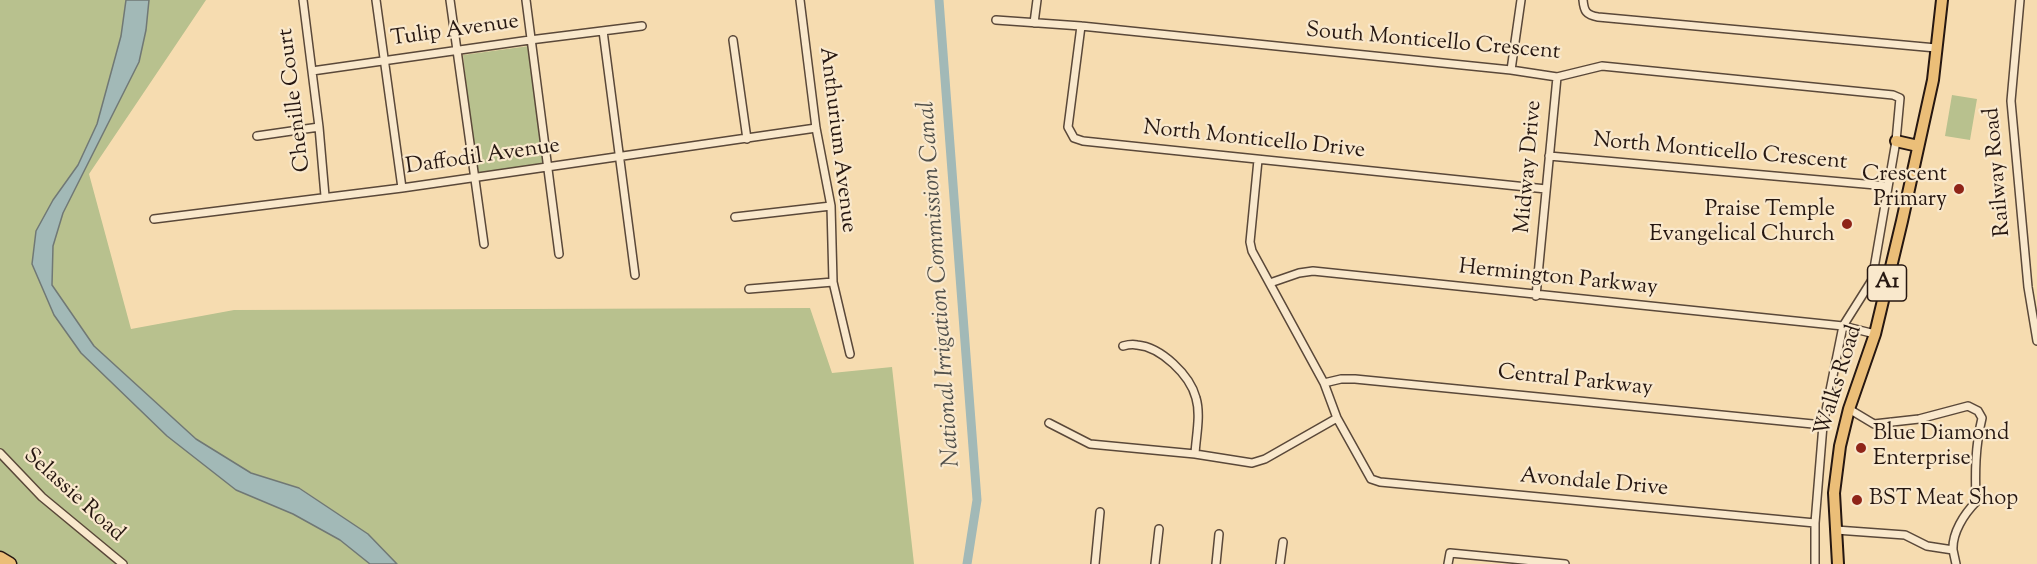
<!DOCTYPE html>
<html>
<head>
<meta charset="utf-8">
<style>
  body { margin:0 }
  canvas { display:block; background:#f6dcb0 }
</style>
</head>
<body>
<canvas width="2037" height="564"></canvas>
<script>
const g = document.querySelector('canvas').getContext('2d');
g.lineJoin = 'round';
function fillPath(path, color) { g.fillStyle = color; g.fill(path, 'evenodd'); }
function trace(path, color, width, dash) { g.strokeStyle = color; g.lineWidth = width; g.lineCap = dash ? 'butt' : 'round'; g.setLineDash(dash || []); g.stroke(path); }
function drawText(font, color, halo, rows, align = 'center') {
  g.font = font + ' "Sorts Mill Goudy",serif'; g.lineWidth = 4.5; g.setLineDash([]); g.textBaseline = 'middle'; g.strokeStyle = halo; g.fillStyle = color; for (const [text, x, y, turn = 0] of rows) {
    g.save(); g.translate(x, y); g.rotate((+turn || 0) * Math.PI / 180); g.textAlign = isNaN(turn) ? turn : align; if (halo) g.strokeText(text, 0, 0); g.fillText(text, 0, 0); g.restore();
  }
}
fillPath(new Path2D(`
  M0,0H126L121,36L97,124L78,165L53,200L32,264L81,353L293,514L340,540L370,564H0Z
  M149,0H206L89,174L131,329L234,310L810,308L832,373L892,367L914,564H397L368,535L300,488L251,473L196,439L94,346L52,285L53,246L63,213L139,62L146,30Z
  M529,46L546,169L477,178L463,55Z
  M1952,95L1977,99L1970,140L1945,136Z`), '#b8c18e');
const water = new Path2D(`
  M126,0H149L146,30L139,62L63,213L53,246L52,285L94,346L196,439L251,473L299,488L368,534L397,564H370L340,540L293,514L236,490L167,436L81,353L54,315L32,264L36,231L53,200L78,165L97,124L121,36Z`);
fillPath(water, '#a2b9b7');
trace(water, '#707875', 1.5);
trace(new Path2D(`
  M939,0L977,500L967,564`), '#a2b9b7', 9);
const street = new Path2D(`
  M303,0L319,127L325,196
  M376,0L402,188
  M450,0L484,244
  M526,0L559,254
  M800,0L816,128L831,206L833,282L850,354
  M1583,0C1584,11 1586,15 1598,17L1936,48
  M2020,0L2011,101L2028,287L2037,341
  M996,20L1081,26L1511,70L1557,77L1602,66L1893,95L1900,98L1896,141L1872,280L1843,326L1823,425L1815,523V564
  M1034,23L1037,0
  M1081,26L1068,127L1074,138L1083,141L1546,189
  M603,31L635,275
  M733,40L747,139
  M1511,70L1521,0
  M312,71L530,40L642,26
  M257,136L319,127
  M1549,156L1887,186
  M1258,160L1250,242L1252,251L1324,383L1337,418L1371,479L1380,482L1815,523
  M735,217L831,206
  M154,219L402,188L816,128
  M1270,283L1299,273L1313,271L1843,326L1875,334
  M749,289L833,282
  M1536,296L1557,77
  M1123,346C1127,345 1132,344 1137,345C1161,347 1190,375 1196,398C1201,415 1196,436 1195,454
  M1324,383L1341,379H1355L1823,425
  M1849,409L1874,424L1919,419L1968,406L1978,411L1982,418C1975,447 1975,473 1976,502C1964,514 1952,533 1953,550
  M1049,423L1090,444L1195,454L1252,463L1265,459L1337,418
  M0,453L42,497L123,564
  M1836,530L1905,535L1927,546L1953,550L1956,564
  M1095,564L1100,512
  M1155,564L1159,529
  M1216,564L1219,534
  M1280,564L1283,542
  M1448,564L1450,553L1565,564`);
const primary = new Path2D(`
  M1896,141L1918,146
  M1838,564L1834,493L1840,446L1849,409L1875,334L1902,221L1933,80L1942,0`);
const highway = new Path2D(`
  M0,558L10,564`);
trace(street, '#5a4839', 10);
trace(primary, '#261711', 14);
trace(highway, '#261711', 15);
trace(street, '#f9e8cc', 7);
trace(primary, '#ebbe78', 10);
trace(highway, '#ebbe78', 12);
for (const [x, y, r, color] of [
  [1959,189,6,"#8f2418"],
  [1847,224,6,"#8f2418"],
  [1861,448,6,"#8f2418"],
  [1857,500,6,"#8f2418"]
]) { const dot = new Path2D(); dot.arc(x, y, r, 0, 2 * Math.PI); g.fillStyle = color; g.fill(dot); trace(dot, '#f9e8cc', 2); }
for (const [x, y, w] of [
  [1887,283,39]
]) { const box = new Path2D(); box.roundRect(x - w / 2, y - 18, w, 36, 4.5); g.fillStyle = '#f9e8cc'; g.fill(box); trace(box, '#261711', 1.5); }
drawText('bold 21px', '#261711', null, [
  ["A1",1887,283]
]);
drawText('22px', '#261711', '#f9e8cc', [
  ["Tulip Avenue",455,32,-8],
  ["South Monticello Crescent",1433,43,5],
  ["Chenille Court",296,100,-97],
  ["Anthurium Avenue",836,140,83],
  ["North Monticello Drive",1254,141,6],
  ["North Monticello Crescent",1720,153,5],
  ["Daffodil Avenue",483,158,-8],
  ["Midway Drive",1530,167,-85],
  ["Railway Road",1999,172,-95],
  ["Hermington Parkway",1558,279,6],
  ["Walks Road",1840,381,-73],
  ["Central Parkway",1575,382,6],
  ["Avondale Drive",1594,484,5],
  ["Selassie Road",73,496,42]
]);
drawText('22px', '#261711', '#f9e8cc', [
  ["Crescent",1947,176],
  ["Primary",1947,201],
  ["Praise Temple",1835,211],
  ["Evangelical Church",1835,236],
  ["Blue Diamond",1873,435,"left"],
  ["Enterprise",1873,460,"left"],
  ["BST Meat Shop",1869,500,"left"]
], 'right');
drawText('italic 24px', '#51504b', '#f9e8cc', [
  ["National Irrigation Commission Canal",941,284,-94]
]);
</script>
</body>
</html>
